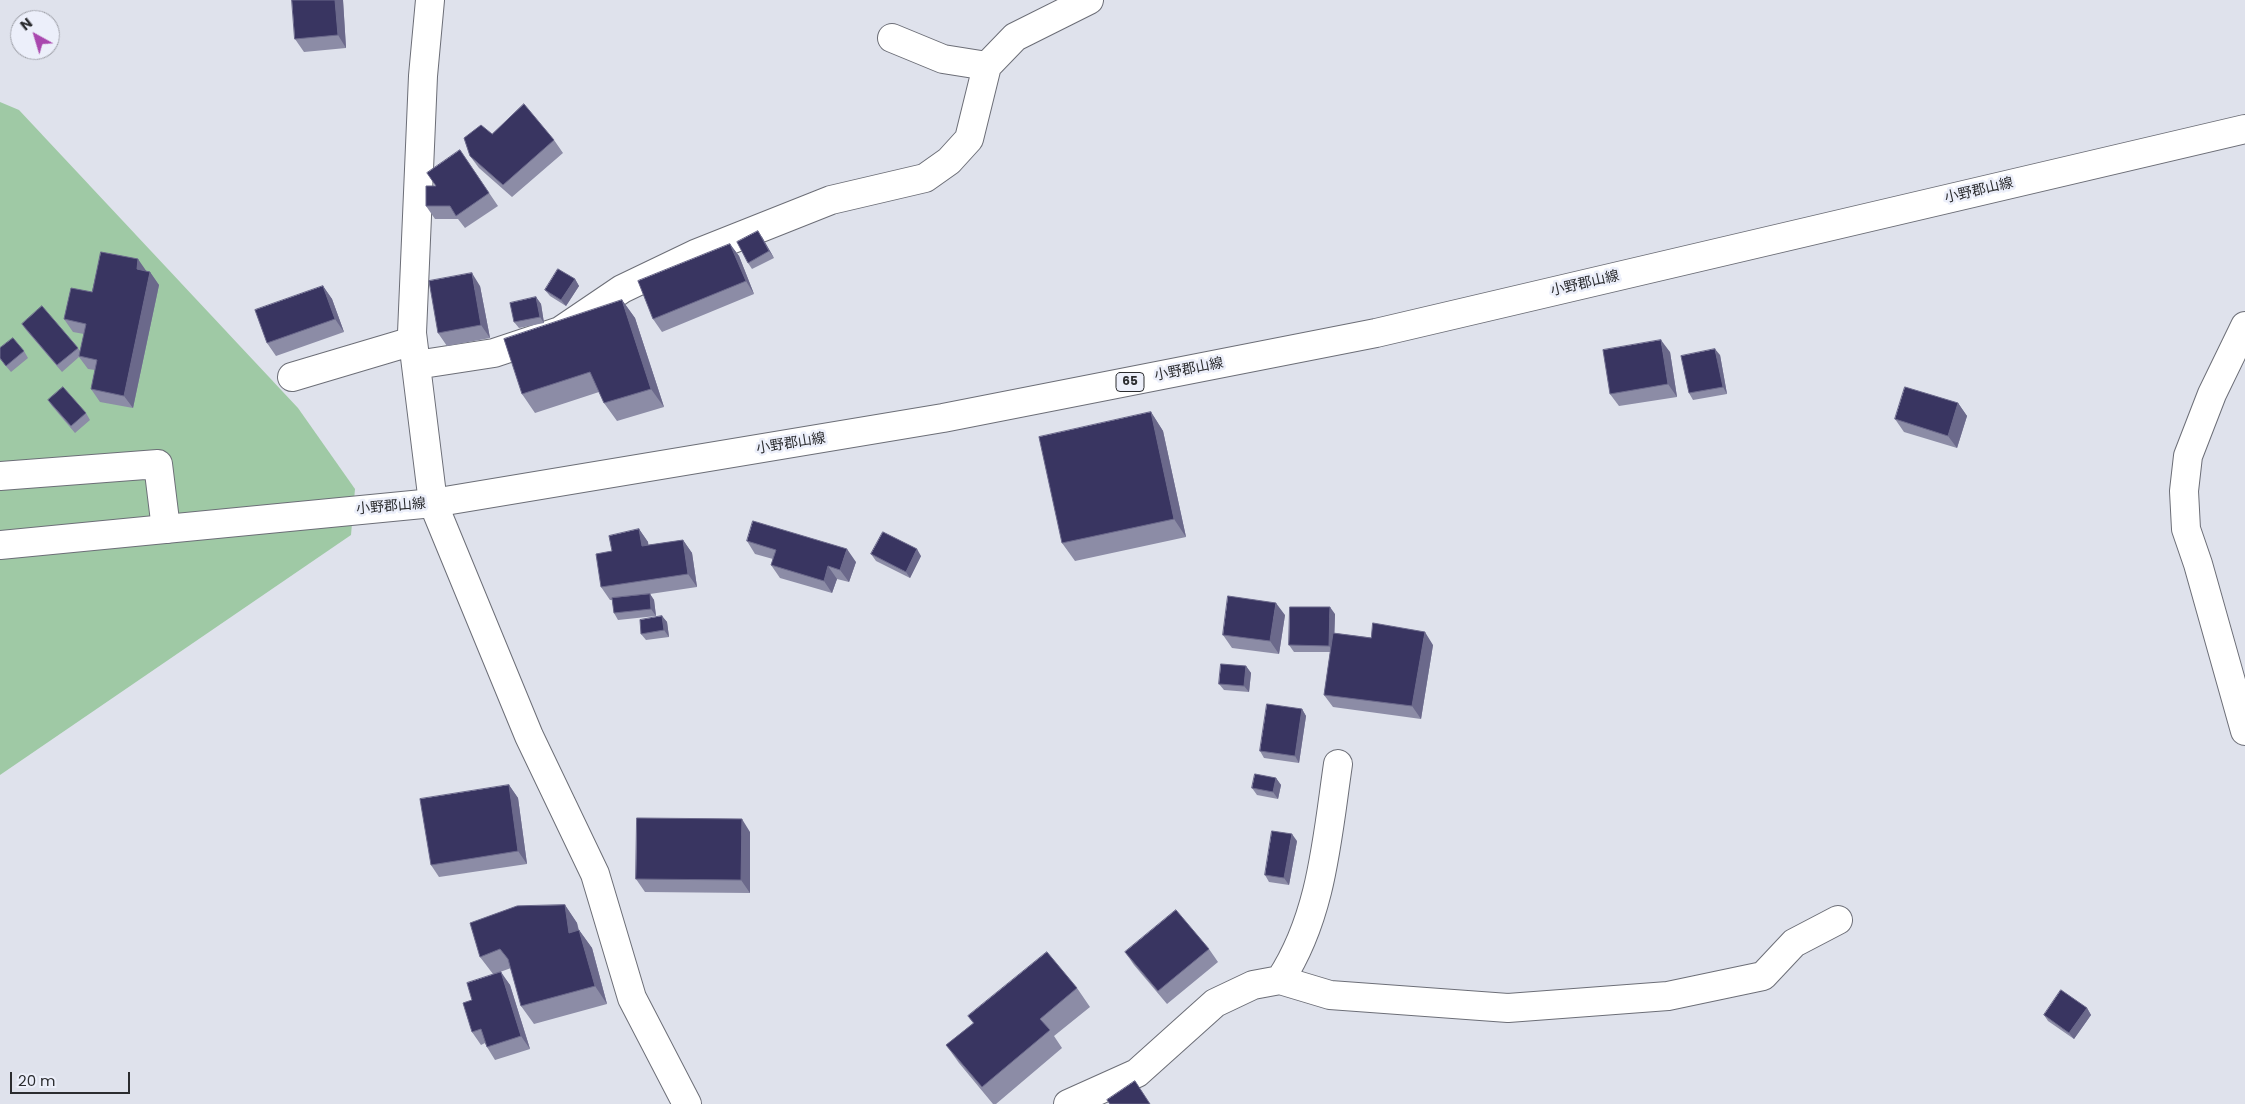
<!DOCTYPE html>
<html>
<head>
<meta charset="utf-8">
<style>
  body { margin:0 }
  #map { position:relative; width:2245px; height:1104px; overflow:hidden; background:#dfe2ec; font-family:Poppins,sans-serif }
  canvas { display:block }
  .north { position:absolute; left:10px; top:10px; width:50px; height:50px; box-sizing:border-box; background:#eceffa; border:1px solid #9fa1a9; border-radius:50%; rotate:321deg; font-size:14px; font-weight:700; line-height:20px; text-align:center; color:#2b2c2f }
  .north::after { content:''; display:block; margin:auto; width:18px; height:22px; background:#a947ae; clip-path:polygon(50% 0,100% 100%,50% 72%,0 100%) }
  .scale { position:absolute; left:10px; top:1072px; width:120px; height:22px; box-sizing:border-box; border:2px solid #2b2c2f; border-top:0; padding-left:6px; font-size:15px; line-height:18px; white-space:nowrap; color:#2b2c2f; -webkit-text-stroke:4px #eceffa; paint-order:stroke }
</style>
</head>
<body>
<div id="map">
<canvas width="2245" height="1104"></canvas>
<div class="north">N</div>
<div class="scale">20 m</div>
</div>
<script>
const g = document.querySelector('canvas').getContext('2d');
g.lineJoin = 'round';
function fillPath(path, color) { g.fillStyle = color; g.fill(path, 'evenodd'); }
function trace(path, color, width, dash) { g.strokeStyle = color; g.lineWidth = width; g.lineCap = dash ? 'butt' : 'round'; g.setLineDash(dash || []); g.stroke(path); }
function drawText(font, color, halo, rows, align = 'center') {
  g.font = font + ' Poppins,"Noto Sans JP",sans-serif'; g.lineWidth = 5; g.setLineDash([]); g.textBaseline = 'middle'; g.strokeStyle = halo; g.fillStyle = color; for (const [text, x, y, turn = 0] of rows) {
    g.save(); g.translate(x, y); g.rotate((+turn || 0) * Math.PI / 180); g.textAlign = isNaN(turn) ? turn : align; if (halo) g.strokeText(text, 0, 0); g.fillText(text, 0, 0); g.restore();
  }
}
fillPath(new Path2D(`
  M0,102L19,110L298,408L355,489L351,535L0,775Z`), '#9fc9a5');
const street = new Path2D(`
  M430,0L423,76L412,333L433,503L529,736L595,874L632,998L687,1104
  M892,38L943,59L987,66
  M2245,326L2212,394L2188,456L2184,491L2186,529L2198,564L2245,731
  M416,365L494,353L560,331L622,289L695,254L831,200L925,178L949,161L969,139L987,66L1015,37L1089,0
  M292,377L413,341
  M0,476L158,464L166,529
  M1280,980L1330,995L1508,1008L1668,996L1763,976L1794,943L1838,920
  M1068,1104L1137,1073L1215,1003L1253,985L1280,980C1322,916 1327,839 1338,764`);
const primary = new Path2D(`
  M0,545L433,503L943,418L1376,333L2245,129`);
trace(street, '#6c6e77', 30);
trace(primary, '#6c6e77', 30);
trace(street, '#fff', 28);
trace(primary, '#fff', 28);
fillPath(new Path2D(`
  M292,0H343L346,48L304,52L295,39Z
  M492,134L554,140L563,153L512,197L479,168L470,156Z
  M460,150L498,206L465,228L458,219H435L426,206L436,186Z
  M762,237L774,258L752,269L748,263Z
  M730,244L739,256L754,294L662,332L653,319Z
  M147,271L150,272L159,285L133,408L100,402L91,389L95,370L88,369L79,357L62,372L26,330L22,324L78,348L80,351L84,334L73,332L64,319L92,292Z
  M575,279L579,286L566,306L550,296L545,290Z
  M323,286L332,299L344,332L276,356L267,343Z
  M480,286L490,338L447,346L438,333Z
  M536,297L541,304L544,323L519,328L514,322Z
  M622,300L635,318L664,407L617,421L604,403L599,392L535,413L522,394Z
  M0,348L24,351L28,358L11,372L0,359Z
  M1670,352L1677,397L1619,406L1610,394Z
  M1720,355L1727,394L1693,400L1689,393Z
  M48,400L86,413L90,420L75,433L52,406Z
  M1958,403L1967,416L1957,448L1904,432L1895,419Z
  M1151,412L1163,431L1186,537L1075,561L1062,543Z
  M639,529L648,542V545L683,540L692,553L697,587L650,594L654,600L656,616L618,620L614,613L612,600H610L601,587L612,551Z
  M747,541L856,562L849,582L837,579L832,593L780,578L771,565L773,559L755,554Z
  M871,554L921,556L910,578L876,561Z
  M1335,614L1334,633L1433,645L1421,719L1333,707L1324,695L1330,652H1294L1289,645Z
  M1285,615L1279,654L1232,648L1223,635Z
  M662,616L667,622L669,637L646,640L641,634Z
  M1246,666L1251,673L1249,692L1224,690L1219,684Z
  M1302,709L1306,716L1299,763L1264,758L1260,751Z
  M1276,778L1281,785L1278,799L1257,795L1252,788Z
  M509,785L518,798L527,864L439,877L431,865Z
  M750,832V893L645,892L636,879Z
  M1297,841L1289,885L1269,882L1265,875Z
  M565,905L577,923L579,930L592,948L607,1004L534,1024L521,1006L511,968L500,972L510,985L530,1049L495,1060L487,1047L485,1043L481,1045L472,1032V1000L493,974L480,957Z
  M1209,949L1218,962L1167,1004L1134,965L1125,952Z
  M1077,988L1090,1007L1054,1036L1062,1048L996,1104H993L959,1063L946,1045L973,1023L968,1016Z
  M2087,1008L2091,1015L2074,1039L2048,1021L2044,1015Z`), '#8c8ca6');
fillPath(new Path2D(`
  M335,0H343L346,48L338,35Z
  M758,231L762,237L774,258L769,251Z
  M730,244L739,256L754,294L746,281Z
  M138,259L147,272L137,269Z
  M150,272L159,285L133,408L124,396Z
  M472,273L480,286L490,338L481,325Z
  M575,279L579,286L566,306L561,300Z
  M323,286L332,299L344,332L335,319Z
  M536,297L541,304L544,323L540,317Z
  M622,300L635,318L664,407L651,389Z
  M1661,340L1670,352L1677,397L1668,384Z
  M1715,349L1720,355L1727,394L1723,387Z
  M1958,403L1967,416L1957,448L1948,436Z
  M1151,412L1163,431L1186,537L1174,519Z
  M639,529L648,542L651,559L642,546Z
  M683,540L692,553L697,587L688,574Z
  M847,549L856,562L849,582L840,570Z
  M917,549L921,556L910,578L906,572Z
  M828,566L837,579L832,593L824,581Z
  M650,594L654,600L656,616L651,609Z
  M1276,603L1285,615L1279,654L1270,641Z
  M1330,607L1335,614L1334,652L1329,646Z
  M662,616L667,622L669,637L664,630Z
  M1425,632L1433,645L1421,719L1412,706Z
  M1246,666L1251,673L1249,692L1244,686Z
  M1302,709L1306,716L1299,763L1295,756Z
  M1276,778L1281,785L1278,799L1273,792Z
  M509,785L518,798L527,864L518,851Z
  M742,819L750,832V893L741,880Z
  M1292,834L1297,841L1289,885L1284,878Z
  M565,905L577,923L582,951L569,933Z
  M579,930L592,948L607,1004L595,986Z
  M501,972L510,985L530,1049L521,1036Z
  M2087,1008L2091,1015L2074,1039L2069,1033Z`), '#6b698b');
const building = new Path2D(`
  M292,0H335L338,35L295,39Z
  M524,104L554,140L503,185L470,156L464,138L481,125L492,134Z
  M460,150L489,193L456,216L450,206H426V186H436L427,173Z
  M758,231L769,251L748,263L737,242Z
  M730,244L746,281L653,319L638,281Z
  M101,252L138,259L137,269L150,272L124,396L91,389L97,360L79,356L86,324L64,319L71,288L92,292Z
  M558,269L575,279L561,300L545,290Z
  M472,273L481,325L438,333L429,281Z
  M323,286L335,319L267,343L255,310Z
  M536,297L540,317L514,322L510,303Z
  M622,300L651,389L604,403L590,372L522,394L504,339Z
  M42,306L78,348L57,365L22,324Z
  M13,338L24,351L6,366L0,358V348Z
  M1661,340L1668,384L1610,394L1603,350Z
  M1715,349L1723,387L1689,393L1681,356Z
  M63,387L86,413L71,426L48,400Z
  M1905,387L1958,403L1948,436L1895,419Z
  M1151,412L1174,519L1062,543L1039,437Z
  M753,521L847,549L840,570L828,566L824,581L771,565L776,550L747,541Z
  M639,529L642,546L683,540L688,574L601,587L596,554L612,551L609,536Z
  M883,532L917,549L906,572L871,554Z
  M650,594L651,609L614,613L612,598Z
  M1228,596L1276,603L1270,641L1223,635Z
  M1290,607H1330L1329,646L1289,645Z
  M662,616L664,630L641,634L640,620Z
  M1373,623L1425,632L1412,706L1324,695L1333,633L1371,638Z
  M1221,664L1246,666L1244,686L1219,684Z
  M1267,704L1302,709L1295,756L1260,751Z
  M1255,774L1276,778L1273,792L1252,788Z
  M509,785L518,851L431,865L420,799Z
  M637,818L742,819L741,880L636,879Z
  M1272,831L1292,834L1284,878L1265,875Z
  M565,905L569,933L579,930L595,986L521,1006L508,959L500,949L480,957L470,923L517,906Z
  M1176,910L1209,949L1158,991L1125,952Z
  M1047,952L1077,988L1040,1019L1050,1030L982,1087L946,1045L974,1023L968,1016Z
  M501,972L521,1036L487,1047L481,1029L472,1032L463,1003L472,1000L467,983Z
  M2061,990L2087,1008L2069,1033L2044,1015Z
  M1135,1081L1150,1104H1110L1107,1100Z`);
fillPath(building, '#393561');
trace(building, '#6b698b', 1);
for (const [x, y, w] of [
  [1130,382,28]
]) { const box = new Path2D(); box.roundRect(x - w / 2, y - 9.5, w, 19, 4); g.fillStyle = '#eceffa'; g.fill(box); trace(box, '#2b2c2f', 1); }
drawText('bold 12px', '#2b2c2f', null, [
  ["65",1130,382]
]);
drawText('14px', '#2b2c2f', '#eceffa', [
  ["小野郡山線",1979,191,-13],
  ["小野郡山線",1585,284,-13],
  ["小野郡山線",1189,370,-11],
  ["小野郡山線",791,444,-9],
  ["小野郡山線",391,507,-5]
]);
</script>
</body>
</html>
